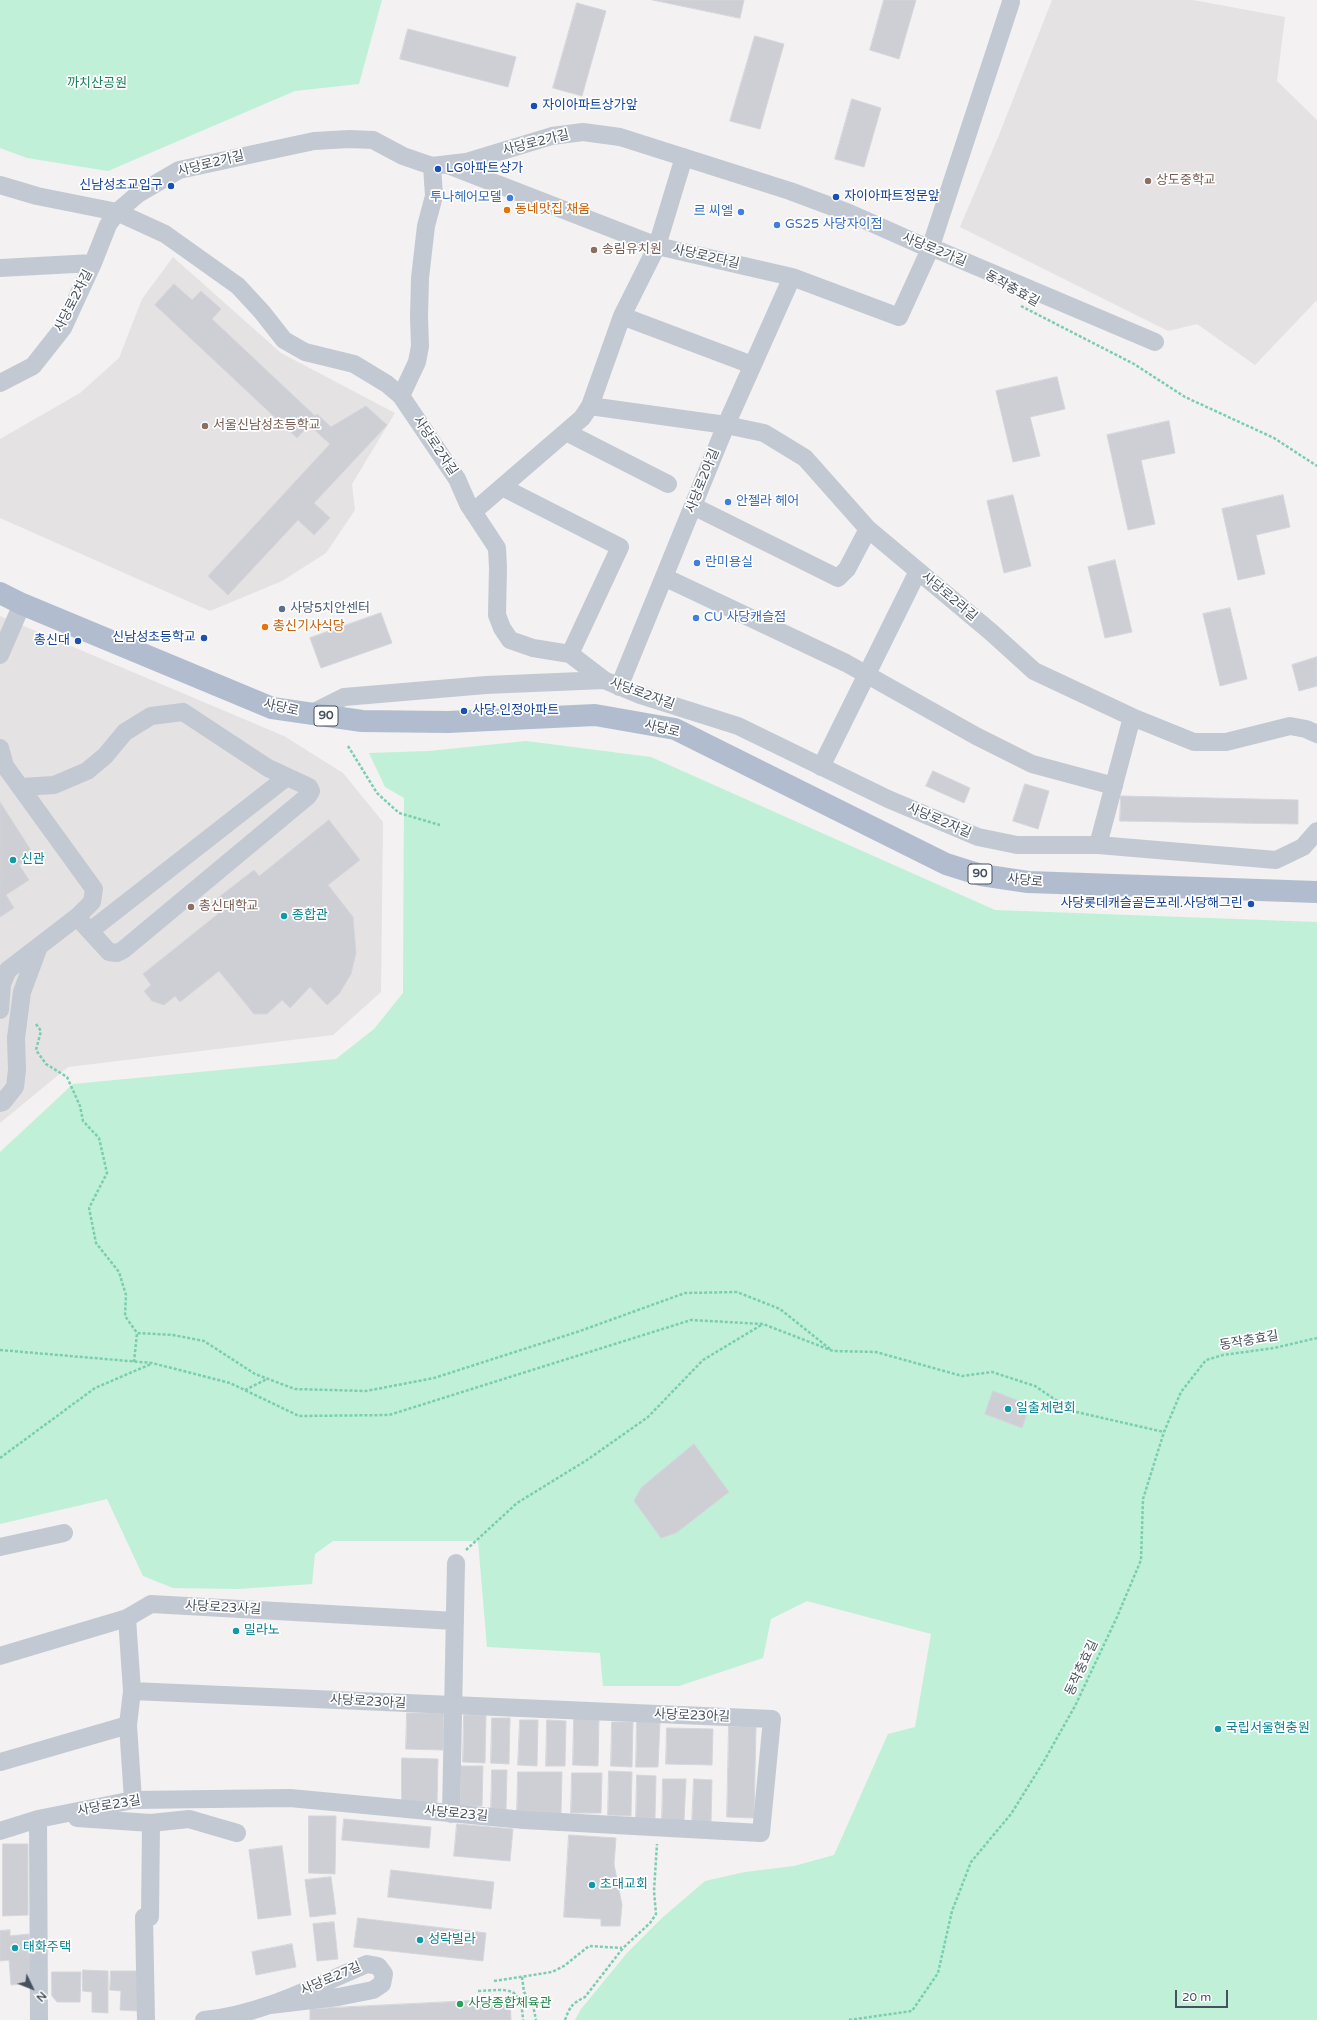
<!DOCTYPE html>
<html>
<head>
<meta charset="utf-8">
<style>
  body { margin:0 }
  #map { position:relative; width:1317px; height:2020px; overflow:hidden; background:#f3f1f1; font-family:"Varela Round",sans-serif }
  canvas { display:block }
  .north { position:absolute; left:12px; top:1968px; width:40px; height:40px; -webkit-text-stroke:3px #fff; paint-order:stroke; rotate:133deg; font-size:11px; font-weight:700; line-height:16px; text-align:center; color:#48515e }
  .north::after { content:''; display:block; margin:auto; width:14px; height:18px; background:#48515e; clip-path:polygon(50% 0,100% 100%,50% 72%,0 100%) }
  .scale { position:absolute; left:1175px; top:1990px; width:53px; height:18px; box-sizing:border-box; border:2px solid #48515e; border-top:0; padding-left:5px; font-size:12px; line-height:14px; white-space:nowrap; color:#48515e; -webkit-text-stroke:3px #fff; paint-order:stroke }
</style>
</head>
<body>
<div id="map">
<canvas width="1317" height="2020"></canvas>
<div class="north">N</div>
<div class="scale">20 m</div>
</div>
<script>
const g = document.querySelector('canvas').getContext('2d');
g.lineJoin = 'round';
function fillPath(path, color) { g.fillStyle = color; g.fill(path, 'evenodd'); }
function trace(path, color, width, dash) { g.strokeStyle = color; g.lineWidth = width; g.lineCap = dash ? 'butt' : 'round'; g.setLineDash(dash || []); g.stroke(path); }
function drawText(font, color, halo, rows, align = 'center') {
  g.font = font + ' "Varela Round","Noto Sans KR",sans-serif'; g.lineWidth = 3.5; g.setLineDash([]); g.textBaseline = 'middle'; g.strokeStyle = halo; g.fillStyle = color; for (const [text, x, y, turn = 0] of rows) {
    g.save(); g.translate(x, y); g.rotate((+turn || 0) * Math.PI / 180); g.textAlign = isNaN(turn) ? turn : align; if (halo) g.strokeText(text, 0, 0); g.fillText(text, 0, 0); g.restore();
  }
}
fillPath(new Path2D(`
  M1052,0H1193L1285,17L1277,81L1317,120V300L1255,365L1197,324L1168,331L960,227L999,135Z
  M173,257L281,353L395,413L352,484L355,510L326,553L282,581L210,611L0,518V439L80,393L119,358L142,299Z
  M0,616L284,736L343,773L383,822L381,992L333,1035L68,1067L0,1123Z`), '#e4e2e3');
fillPath(new Path2D(`
  M0,0H382L359,84L295,91L108,171L27,158L0,148Z
  M526,741L651,757L995,910L1317,922V2020H575L581,2009L627,1953L662,1918L705,1881L745,1872L794,1866L834,1855L888,1734L915,1727L931,1634L807,1601L771,1619L763,1658L679,1686H603L600,1653L487,1647L478,1541H333L315,1554L312,1584L238,1589L173,1588L143,1576L107,1499L0,1524V1152L73,1084L336,1059L374,1029L403,993L404,798L385,787L369,753L429,751Z`), '#c0f0d8');
const building = new Path2D(`
  M653,0H744L740,18Z
  M884,0H916L899,59L870,50Z
  M577,3L606,11L582,96L553,88Z
  M408,29L516,57L508,87L400,59Z
  M755,36L784,44L760,129L730,121Z
  M852,99L881,108L864,167L835,159Z
  M174,284L192,300L201,291L221,309L212,319L315,416L317,414L331,427L366,406L387,425L314,503L330,518L314,535L298,520L228,595L208,576L330,444L309,425L297,438L155,305Z
  M1057,377L1065,409L1030,417L1040,456L1013,462L996,391Z
  M1169,421L1175,453L1141,460L1155,524L1128,530L1107,435Z
  M1013,495L1031,566L1004,573L987,501Z
  M1283,495L1290,527L1256,535L1265,574L1238,580L1222,509Z
  M1115,560L1132,632L1105,638L1088,567Z
  M1230,608L1247,679L1220,686L1203,614Z
  M381,613L392,643L321,668L310,638Z
  M1317,657V686L1299,691L1292,665Z
  M933,771L970,788L964,803L926,786Z
  M1025,784L1049,791L1038,829L1013,821Z
  M1121,796L1298,800V824L1120,821Z
  M0,802L34,855L19,865L29,880L6,895L14,908L0,917Z
  M329,820L360,860L328,885L353,917L356,953L351,974L339,994L327,1005L310,987L290,1008L282,1000L267,1014H254L219,971L180,1002L175,996L164,1005L152,1001L144,991L151,985L143,974L218,914L210,904L254,870L259,876Z
  M993,1391L1030,1405L1022,1428L985,1414Z
  M694,1444L729,1492L676,1533L661,1538L634,1501L641,1488Z
  M407,1713H444L443,1750L406,1749Z
  M464,1715H486L485,1763L463,1762Z
  M492,1718H510L509,1764L491,1763Z
  M574,1718L599,1719L598,1766L573,1765Z
  M520,1720H538L537,1766L518,1765Z
  M547,1720L566,1721L565,1766H546Z
  M637,1721L660,1722L658,1767H636Z
  M612,1722H633L632,1767L611,1766Z
  M729,1726L756,1727L754,1818L727,1817Z
  M667,1728L713,1729L712,1765L666,1764Z
  M402,1758L438,1759L437,1804L402,1803Z
  M461,1766H483L482,1806H460Z
  M492,1770H507L506,1810H491Z
  M609,1771L632,1772L631,1816L608,1815Z
  M518,1772H562L561,1814L517,1813Z
  M572,1773H602L601,1813H571Z
  M637,1775L656,1776L655,1818H636Z
  M663,1779H686L684,1821H662Z
  M694,1779L712,1780L711,1824L692,1823Z
  M309,1816H336L335,1874L309,1873Z
  M344,1819L431,1827L429,1848L342,1840Z
  M457,1824L513,1829L510,1861L454,1856Z
  M569,1835L616,1838L614,1864L622,1905L620,1926H601V1919L564,1917Z
  M3,1844H28V1915L3,1916Z
  M282,1846L291,1915L258,1919L249,1850Z
  M391,1870L494,1882L491,1909L388,1897Z
  M331,1877L336,1914L310,1917L305,1880Z
  M358,1918L486,1933L483,1961L354,1947Z
  M334,1922L338,1959L317,1961L313,1924Z
  M10,1930V1936L29,1934L32,1983L11,1985L9,1960L0,1961V1931Z
  M292,1944L296,1967L256,1975L252,1952Z
  M83,1970L108,1971V2013L92,2012V1992L83,1991Z
  M111,1971H138L137,2011L120,2010L121,1991L110,1990Z
  M52,1972H81L80,2002H57L52,1996Z
  M510,1999L511,2020H310V2009Z`);
fillPath(building, '#cdcfd5');
trace(building, '#d5d6dc', 1);
trace(new Path2D(`
  M1021,306L1134,364L1185,397L1274,438L1317,466
  M348,746L377,793L399,813L440,825
  M36,1024L41,1031L36,1050L46,1064L67,1077L80,1106L83,1121L99,1138L107,1173L89,1208L96,1243L119,1272L126,1295L125,1316L137,1333L173,1335L204,1341L255,1374L295,1389L366,1391L434,1378L580,1331L685,1293L737,1292L780,1309L830,1349
  M0,1350L152,1363L230,1383L299,1416L389,1415L691,1320L763,1324L833,1351L876,1352L962,1376L992,1372L1035,1386L1072,1411L1164,1432
  M134,1362L137,1333
  M245,1390L267,1379
  M0,1458L95,1388L151,1364
  M466,1550L517,1503L587,1460L648,1417L703,1360L763,1324
  M522,1977L524,1992L533,2005L536,2020
  M494,1981L552,1972L564,1966L589,1946L622,1948
  M478,1991C508,1990 521,1984 523,2020
  M565,2020C570,2007 571,2004 585,1997L623,1948L650,1923L656,1914L654,1891L657,1844
  M849,2020L912,2011L938,1973L952,1911L971,1862L1011,1814L1044,1761L1075,1706L1117,1617L1141,1560L1143,1499L1164,1432L1181,1392L1206,1360L1223,1355L1274,1348L1317,1338`), '#78ceae', 2.5, [3, 2]);
trace(new Path2D(`
  M448,165L657,246L792,277L899,317L930,249L1011,2
  M0,185L37,196L117,212L165,234L238,286L262,312L284,340L305,352L354,364L387,384L401,396L457,479L468,504L497,548L498,568L497,615L502,628L510,640L533,648L570,654L604,680L640,695L738,726L888,799L978,837L1017,845H1098L1276,860L1303,847L1317,831
  M0,268L93,263L108,225L117,212L138,194L179,170L314,141L349,139L373,140L403,156L432,166L466,162L552,136L583,132L620,137L790,191L849,213L930,249L940,251L1155,342
  M622,316L752,365
  M0,383L33,366L63,328L93,263
  M401,396L417,362L420,346L419,317L420,278L426,226L434,196L432,166
  M590,406L726,425L764,433L805,458L868,529L991,632L1034,671L1132,717L1194,742H1226L1290,726L1306,729L1317,734
  M566,432L668,484
  M502,487L620,547L570,654
  M693,506L838,578L847,569L868,529
  M473,512L582,418L590,406L622,316L657,246L684,157
  M664,577L846,663L976,736L1032,764L1114,786
  M0,655L22,604
  M619,687L726,425L792,277
  M310,714L344,697L486,685L604,680
  M0,748L5,766L94,889L92,902L77,917L8,970L2,984L0,1010
  M821,767L918,571
  M21,787L54,785L87,771L105,756L125,732L151,716L183,712L268,768L309,787L311,791L308,796L123,950L117,953L109,952L77,917
  M1098,845L1132,717
  M90,931L287,777
  M0,1103L3,1102L15,1087L17,1070L16,1038L22,992L38,949
  M0,1547L64,1533
  M127,1618L132,1691L128,1725L133,1800
  M0,1656L127,1618L151,1604L455,1621
  M0,1762L128,1725
  M451,1814L456,1563
  M77,1818L151,1823L150,1917H144L146,2020
  M38,1819L39,2020
  M151,1823L189,1819L237,1833
  M0,1831L38,1819L133,1800L290,1798L524,1820L761,1833L772,1719L132,1691
  M204,2020C261,2015 315,1986 367,1964L378,1966L384,1974L382,1984L373,1990L338,1997L270,2005`), '#c2c9d2', 18);
trace(new Path2D(`
  M0,593L22,604L272,708L362,721L448,722L595,715L675,729L946,864L981,875L1028,882L1317,892`), '#b1bdcf', 22);
for (const [x, y, r, color] of [
  [534,106,4,"#1a4fb4"],
  [438,169,4,"#1a4fb4"],
  [1148,181,4,"#8d6e63"],
  [171,186,4,"#1a4fb4"],
  [836,197,4,"#1a4fb4"],
  [510,198,4,"#3f7fe0"],
  [507,210,4,"#e8710a"],
  [741,212,4,"#3f7fe0"],
  [777,225,4,"#3f7fe0"],
  [594,250,4,"#8d6e63"],
  [205,426,4,"#8d6e63"],
  [728,502,4,"#3f7fe0"],
  [697,563,4,"#3f7fe0"],
  [282,609,4,"#5c6f8a"],
  [696,618,4,"#3f7fe0"],
  [265,627,4,"#e8710a"],
  [204,638,4,"#1a4fb4"],
  [78,641,4,"#1a4fb4"],
  [464,711,4,"#1a4fb4"],
  [13,860,4,"#0f9aa8"],
  [1251,904,4,"#1a4fb4"],
  [191,907,4,"#8d6e63"],
  [284,916,4,"#0f9aa8"],
  [1008,1409,4,"#0f9aa8"],
  [236,1631,4,"#0f9aa8"],
  [1218,1729,4,"#0f9aa8"],
  [592,1885,4,"#0f9aa8"],
  [420,1940,4,"#0f9aa8"],
  [15,1948,4,"#0f9aa8"],
  [460,2004,4,"#2e9e5b"]
]) { const dot = new Path2D(); dot.arc(x, y, r, 0, 2 * Math.PI); g.fillStyle = color; g.fill(dot); trace(dot, '#fff', 1.5); }
for (const [x, y, w] of [
  [326,716,24],
  [980,874,24]
]) { const box = new Path2D(); box.roundRect(x - w / 2, y - 10, w, 20, 3); g.fillStyle = '#fff'; g.fill(box); trace(box, '#48515e', 1); }
drawText('bold 12px', '#48515e', null, [
  ["90",326,716],
  ["90",980,874]
]);
drawText('13px', '#188159', '#fff', [
  ["까치산공원",97,84]
]);
drawText('13px', '#164399', '#fff', [
  ["자이아파트상가앞",542,106],
  ["LG아파트상가",446,169],
  ["신남성초교입구",163,186,"right"],
  ["자이아파트정문앞",844,197],
  ["신남성초등학교",196,638,"right"],
  ["총신대",70,641,"right"],
  ["사당.인정아파트",472,711],
  ["사당롯데캐슬골든포레.사당해그린",1243,904,"right"]
], 'left');
drawText('13px', '#48515e', '#fff', [
  ["사당로2가길",536,143,-14],
  ["사당로2가길",211,164,-14],
  ["사당로2가길",934,250,22],
  ["사당로2다길",706,257,13],
  ["동작충효길",1012,289,29],
  ["사당로2차길",74,301,-63],
  ["사당로2자길",435,446,56],
  ["사당로2아길",703,481,-68],
  ["사당로2라길",949,597,40],
  ["사당로2자길",642,694,20],
  ["사당로",281,708,13],
  ["사당로",662,729,14],
  ["사당로2자길",939,821,23],
  ["사당로",1025,881,6],
  ["동작충효길",1249,1341,-10],
  ["사당로23사길",223,1608,3],
  ["동작충효길",1082,1668,-65],
  ["사당로23아길",368,1702,3],
  ["사당로23아길",692,1716,2],
  ["사당로23길",109,1806,-10],
  ["사당로23길",456,1814,5],
  ["사당로27길",331,1979,-23]
]);
drawText('13px', '#785e54', '#fff', [
  ["상도중학교",1156,181],
  ["송림유치원",602,250],
  ["서울신남성초등학교",213,426],
  ["총신대학교",199,907]
], 'left');
drawText('13px', '#366cbe', '#fff', [
  ["투나헤어모델",502,198,"right"],
  ["르 씨엘",733,212,"right"],
  ["GS25 사당자이점",785,225],
  ["안젤라 헤어",736,502],
  ["란미용실",705,563],
  ["CU 사당캐슬점",704,618]
], 'left');
drawText('13px', '#c56008', '#fff', [
  ["동네맛집 채움",515,210],
  ["총신기사식당",273,627]
], 'left');
drawText('13px', '#4e5e75', '#fff', [
  ["사당5치안센터",290,609]
], 'left');
drawText('13px', '#0d838f', '#fff', [
  ["신관",21,860],
  ["종합관",292,916],
  ["일출체련회",1016,1409],
  ["밀라노",244,1631],
  ["국립서울현충원",1226,1729],
  ["초대교회",600,1885],
  ["성락빌라",428,1940],
  ["태화주택",23,1948]
], 'left');
drawText('13px', '#27864d', '#fff', [
  ["사당종합체육관",468,2004]
], 'left');
</script>
</body>
</html>
